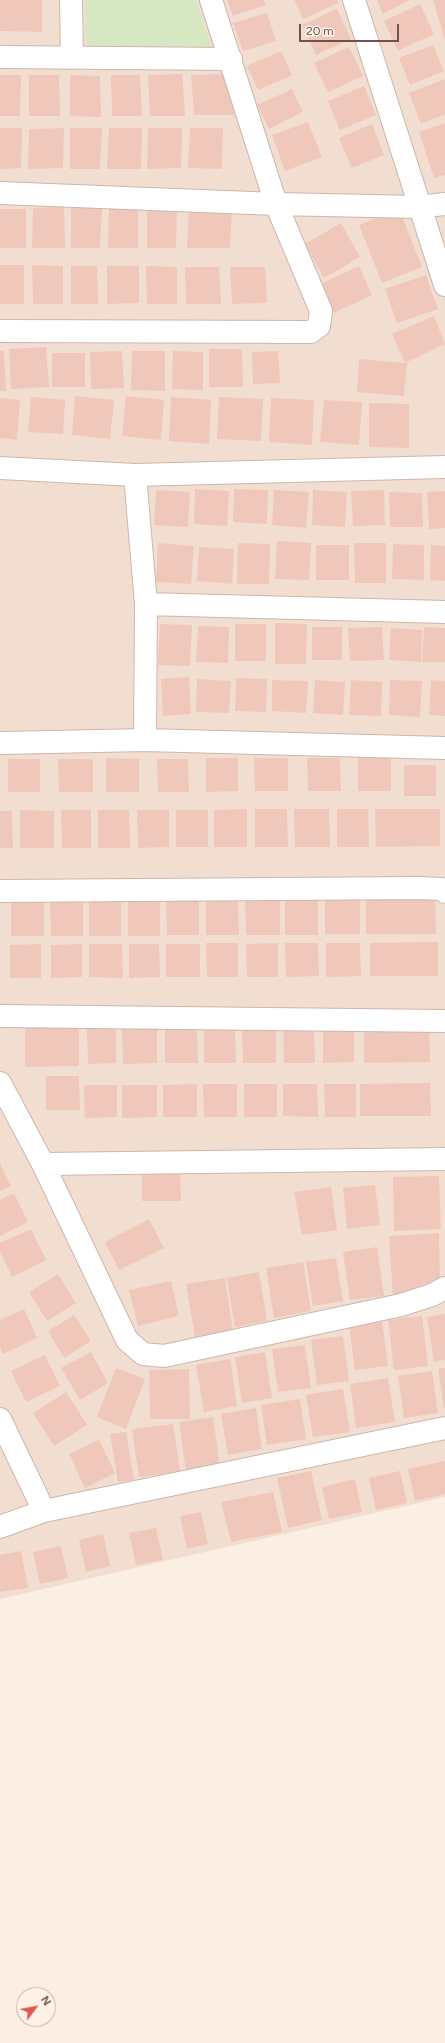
<!DOCTYPE html>
<html>
<head>
<meta charset="utf-8">
<style>
  body { margin:0 }
  #map { position:relative; width:445px; height:2043px; overflow:hidden; background:#fbeee2; font-family:Figtree,sans-serif }
  canvas { display:block }
  .north { position:absolute; left:16px; top:1987px; width:40px; height:40px; box-sizing:border-box; background:#fef2e8; border:1px solid #c6b2a9; border-radius:50%; rotate:58deg; font-size:11px; font-weight:700; line-height:16px; text-align:center; color:#71524a }
  .north::after { content:''; display:block; margin:auto; width:14px; height:18px; background:#df584d; clip-path:polygon(50% 0,100% 100%,50% 72%,0 100%) }
  .scale { position:absolute; left:299px; top:24px; width:100px; height:18px; box-sizing:border-box; border:2px solid #71524a; border-top:0; padding-left:5px; font-size:12px; line-height:14px; white-space:nowrap; color:#71524a; -webkit-text-stroke:3px #fef2e8; paint-order:stroke }
</style>
</head>
<body>
<div id="map">
<canvas width="445" height="2043"></canvas>
<div class="north">N</div>
<div class="scale">20 m</div>
</div>
<script>
const g = document.querySelector('canvas').getContext('2d');
g.lineJoin = 'round';
function fillPath(path, color) { g.fillStyle = color; g.fill(path, 'evenodd'); }
function trace(path, color, width, dash) { g.strokeStyle = color; g.lineWidth = width; g.lineCap = dash ? 'butt' : 'round'; g.setLineDash(dash || []); g.stroke(path); }
fillPath(new Path2D(`
  M0,0H445V1497L0,1599Z`), '#f2ded1');
fillPath(new Path2D(`
  M85,0H196L211,47L86,46Z`), '#d7e7c2');
fillPath(new Path2D(`
  M0,0H42V32L0,31Z
  M227,0H264L266,5L233,16Z
  M294,0H337L338,3L303,19Z
  M377,0H410L383,14Z
  M433,0H445V40Z
  M420,4L434,34L398,51L384,21Z
  M337,9L351,39L316,55L302,25Z
  M267,13L276,41L243,51L233,23Z
  M433,45L444,71L410,85L399,58Z
  M349,47L363,76L328,92L314,63Z
  M281,51L292,75L258,90L247,66Z
  M182,74L185,116H150L148,75Z
  M223,74L235,115H194L191,75Z
  M0,75H21L20,116H0Z
  M29,75H59L60,116H29Z
  M70,75L100,76L101,117L70,116Z
  M111,75H140L142,116H112Z
  M445,79V114L421,124L409,93Z
  M364,86L376,115L340,130L328,101Z
  M292,89L303,112L269,129L257,105Z
  M308,122L322,157L285,171L272,135Z
  M445,123V175L434,178L419,132Z
  M372,124L384,155L352,168L339,138Z
  M0,128H22L21,168L0,169Z
  M64,128L63,168L28,169L29,129Z
  M70,128H102L100,169H70Z
  M109,128H142L141,169H107Z
  M148,128H182L181,168L147,169Z
  M190,128H223L222,169L188,168Z
  M64,207L65,248H32L33,208Z
  M71,208H102L100,248H71Z
  M109,208H138V248H108Z
  M147,208H177L176,248H147Z
  M189,208H232L230,248H187Z
  M0,209H26V248H0Z
  M399,209L422,267L382,283L359,225Z
  M341,223L360,257L324,278L305,244Z
  M0,265H24V304H0Z
  M32,265L63,266V304H33Z
  M71,266H97L98,304H71Z
  M107,266H139V303L107,304Z
  M146,266L177,267V304H147Z
  M359,266L372,295L334,313L320,284Z
  M185,267H219L221,304H186Z
  M230,267H265L267,303L232,304Z
  M426,275L438,309L397,323L385,289Z
  M434,316L445,344L405,363H407L404,396L357,392L359,359L405,363L392,334Z
  M46,347L49,387L11,389L9,349Z
  M209,349H242L243,387H209Z
  M0,351H4L6,391H0Z
  M122,351L124,388L91,389L90,352Z
  M132,351H165V391L131,390Z
  M173,351L203,352V390L172,389Z
  M278,351L280,383L253,384L252,352Z
  M52,353H85V387H52Z
  M75,396L114,400L110,439L72,435Z
  M126,396L164,400L161,440L122,436Z
  M31,397L65,400L63,434L28,432Z
  M171,397L211,400L209,444L169,441Z
  M219,397L263,399L261,441L217,439Z
  M0,398L20,400L17,440L0,438Z
  M271,398L314,400L312,445L269,442Z
  M324,400L362,402L359,445L320,442Z
  M369,403L409,404V448L369,447Z
  M195,489L229,491L227,526L194,524Z
  M234,489L268,490L267,524L233,522Z
  M156,490L190,492L188,527L154,525Z
  M274,490L309,492L306,528L272,525Z
  M313,490L347,492L345,527L312,525Z
  M384,490L385,525L353,526L351,491Z
  M445,491V528L429,529L427,492Z
  M389,492L422,493L423,527H390Z
  M277,541L311,543L309,580L275,579Z
  M158,543L194,546L191,584L156,582Z
  M238,543L270,544L269,584H237Z
  M354,543H386V583H355Z
  M393,544L424,545V580L392,579Z
  M316,545H349V580H316Z
  M431,545L445,546V581L430,580Z
  M199,547L234,549L232,584L197,581Z
  M275,623L307,624L306,664H275Z
  M160,624L192,625L190,666L158,665Z
  M235,624H266V661H235Z
  M198,626L229,627L228,663L196,662Z
  M312,627H342V660H312Z
  M382,627L384,660L350,661L348,628Z
  M424,627L445,628V662H422Z
  M391,628L422,630L421,662L389,660Z
  M189,677L191,714L163,716L161,679Z
  M236,678L267,679L266,712L235,711Z
  M197,679L231,681L229,713L196,712Z
  M272,680L308,681L306,713L272,711Z
  M315,680L345,682L343,715L313,713Z
  M351,680L382,682L381,716L349,715Z
  M390,680L422,681L420,717L389,715Z
  M431,680L445,681V716L429,715Z
  M106,758L139,759V792H106Z
  M206,758H238V791L206,792Z
  M254,758H288V791H255Z
  M307,758H340L341,791H308Z
  M358,758H391V791H358Z
  M8,759H40V792H8Z
  M58,759H93V792H59Z
  M157,759H188L189,792H158Z
  M404,765H436V796H404Z
  M247,809V847H214V810Z
  M255,809H287L288,847H255Z
  M294,809H329L330,847H295Z
  M337,809H368L369,847H337Z
  M375,809H440V846L376,847Z
  M20,810L54,811V848H20Z
  M61,810H91V848H62Z
  M98,810H129L130,848H98Z
  M137,810H169V847L138,848Z
  M176,810H208V847H176Z
  M0,811H12L13,848H0Z
  M435,895L436,934H366V896Z
  M280,896V935H246L245,897Z
  M285,896H318V935H285Z
  M325,896H360V934H325Z
  M50,897L83,898V936H51Z
  M89,897H121V936H89Z
  M128,897H160V936H128Z
  M166,897H199V935H167Z
  M206,897H238L239,935H206Z
  M11,898H44V936H11Z
  M438,942V976H370V943Z
  M206,943H238V977H207Z
  M278,943V977H247L246,944Z
  M285,943H318L319,976L286,977Z
  M326,943H360L361,976L326,977Z
  M41,944V978H10V945Z
  M82,944V977L51,978V945Z
  M89,944H122L123,978L89,977Z
  M129,944H159L160,977L129,978Z
  M166,944H200V977H166Z
  M25,1025H79V1066L25,1067Z
  M429,1025L430,1062L364,1063V1026Z
  M157,1026V1063L123,1064L122,1027Z
  M165,1026H197L198,1063H165Z
  M204,1026H235L236,1063H204Z
  M242,1026H276V1063H243Z
  M283,1026H314L315,1063H284Z
  M323,1026H354V1062L323,1063Z
  M87,1027H116V1063L88,1064Z
  M46,1076H79L80,1110H46Z
  M430,1083L431,1116H360V1084Z
  M197,1084V1117H163V1085Z
  M203,1084H237V1117H204Z
  M244,1084H277V1117H244Z
  M283,1084H317L318,1117L283,1116Z
  M324,1084H356V1117H325Z
  M84,1085H117V1117L85,1118Z
  M122,1085H157V1117L122,1118Z
  M0,1163L11,1186L0,1191Z
  M142,1164H180L181,1201H142Z
  M439,1176L441,1229L394,1231L393,1177Z
  M375,1185L380,1225L347,1229L343,1188Z
  M331,1187L337,1230L302,1235L294,1192Z
  M14,1193L28,1222L0,1236V1200Z
  M149,1219L164,1248L119,1270L105,1242Z
  M31,1229L46,1260L12,1277L0,1252V1243Z
  M439,1233L440,1279L393,1297L389,1236Z
  M377,1247L384,1296L350,1300L343,1252Z
  M336,1258L343,1301L313,1306L306,1262Z
  M303,1262L311,1311L274,1318L266,1268Z
  M259,1272L267,1321L235,1327L227,1278Z
  M58,1274L76,1303L47,1321L29,1292Z
  M225,1278L233,1332L195,1337L186,1284Z
  M171,1281L179,1316L138,1326L129,1290Z
  M24,1309L37,1338L3,1354L0,1347V1320Z
  M445,1314V1360L434,1362L427,1317Z
  M74,1315L91,1341L64,1358L48,1331Z
  M422,1316L428,1366L394,1370L388,1320Z
  M382,1322L388,1366L355,1370L349,1326Z
  M343,1336L349,1381L317,1385L311,1340Z
  M305,1345L311,1388L278,1392L272,1349Z
  M91,1352L108,1383L80,1400L61,1368Z
  M265,1352L272,1398L242,1403L235,1357Z
  M45,1355L60,1386L26,1402L11,1371Z
  M230,1359L237,1406L204,1412L196,1365Z
  M116,1368L145,1379L126,1429L97,1417Z
  M445,1368V1408L444,1409L438,1369Z
  M189,1369L190,1419H150L149,1370Z
  M432,1371L438,1413L404,1418L398,1376Z
  M388,1378L395,1422L356,1428L350,1384Z
  M343,1389L350,1432L313,1437L306,1395Z
  M66,1392L87,1425L54,1446L33,1413Z
  M300,1399L306,1439L267,1445L261,1405Z
  M256,1408L262,1449L228,1455L221,1414Z
  M213,1417L220,1467L186,1472L179,1422Z
  M173,1424L180,1472L139,1477L132,1429Z
  M126,1432L134,1480L118,1482L110,1434Z
  M99,1440L115,1473L85,1488L69,1454Z
  M445,1461V1494L415,1501L408,1469Z
  M311,1471L322,1520L288,1528L277,1478Z
  M400,1471L407,1503L376,1510L369,1478Z
  M355,1479L362,1512L329,1519L322,1487Z
  M273,1492L282,1532L231,1542L221,1502Z
  M201,1512L208,1544L187,1549L180,1516Z
  M156,1528L163,1560L136,1565L129,1533Z
  M103,1534L110,1566L86,1572L79,1540Z
  M61,1546L68,1578L40,1584L33,1552Z
  M21,1551L28,1588L0,1592V1555Z`), '#efc8bb');
const minor = new Path2D(`
  M71,0L72,58
  M354,0L445,285
  M0,57L231,59
  M0,193L276,204L419,207L445,204
  M0,331L311,332L319,326L321,311L276,204L211,0
  M0,468L135,475L445,467
  M135,475L146,604L145,740
  M146,604L445,612
  M0,743L145,740L445,748
  M0,891L419,888L441,889L445,892
  M0,1016L445,1021
  M0,1083L43,1164L127,1340L143,1354L164,1356L401,1305L432,1295L445,1288
  M43,1164L445,1159
  M0,1419L44,1511
  M0,1527L44,1511L445,1428`);
trace(minor, '#cdb6ad', 24);
trace(minor, '#fff', 22);
</script>
</body>
</html>
